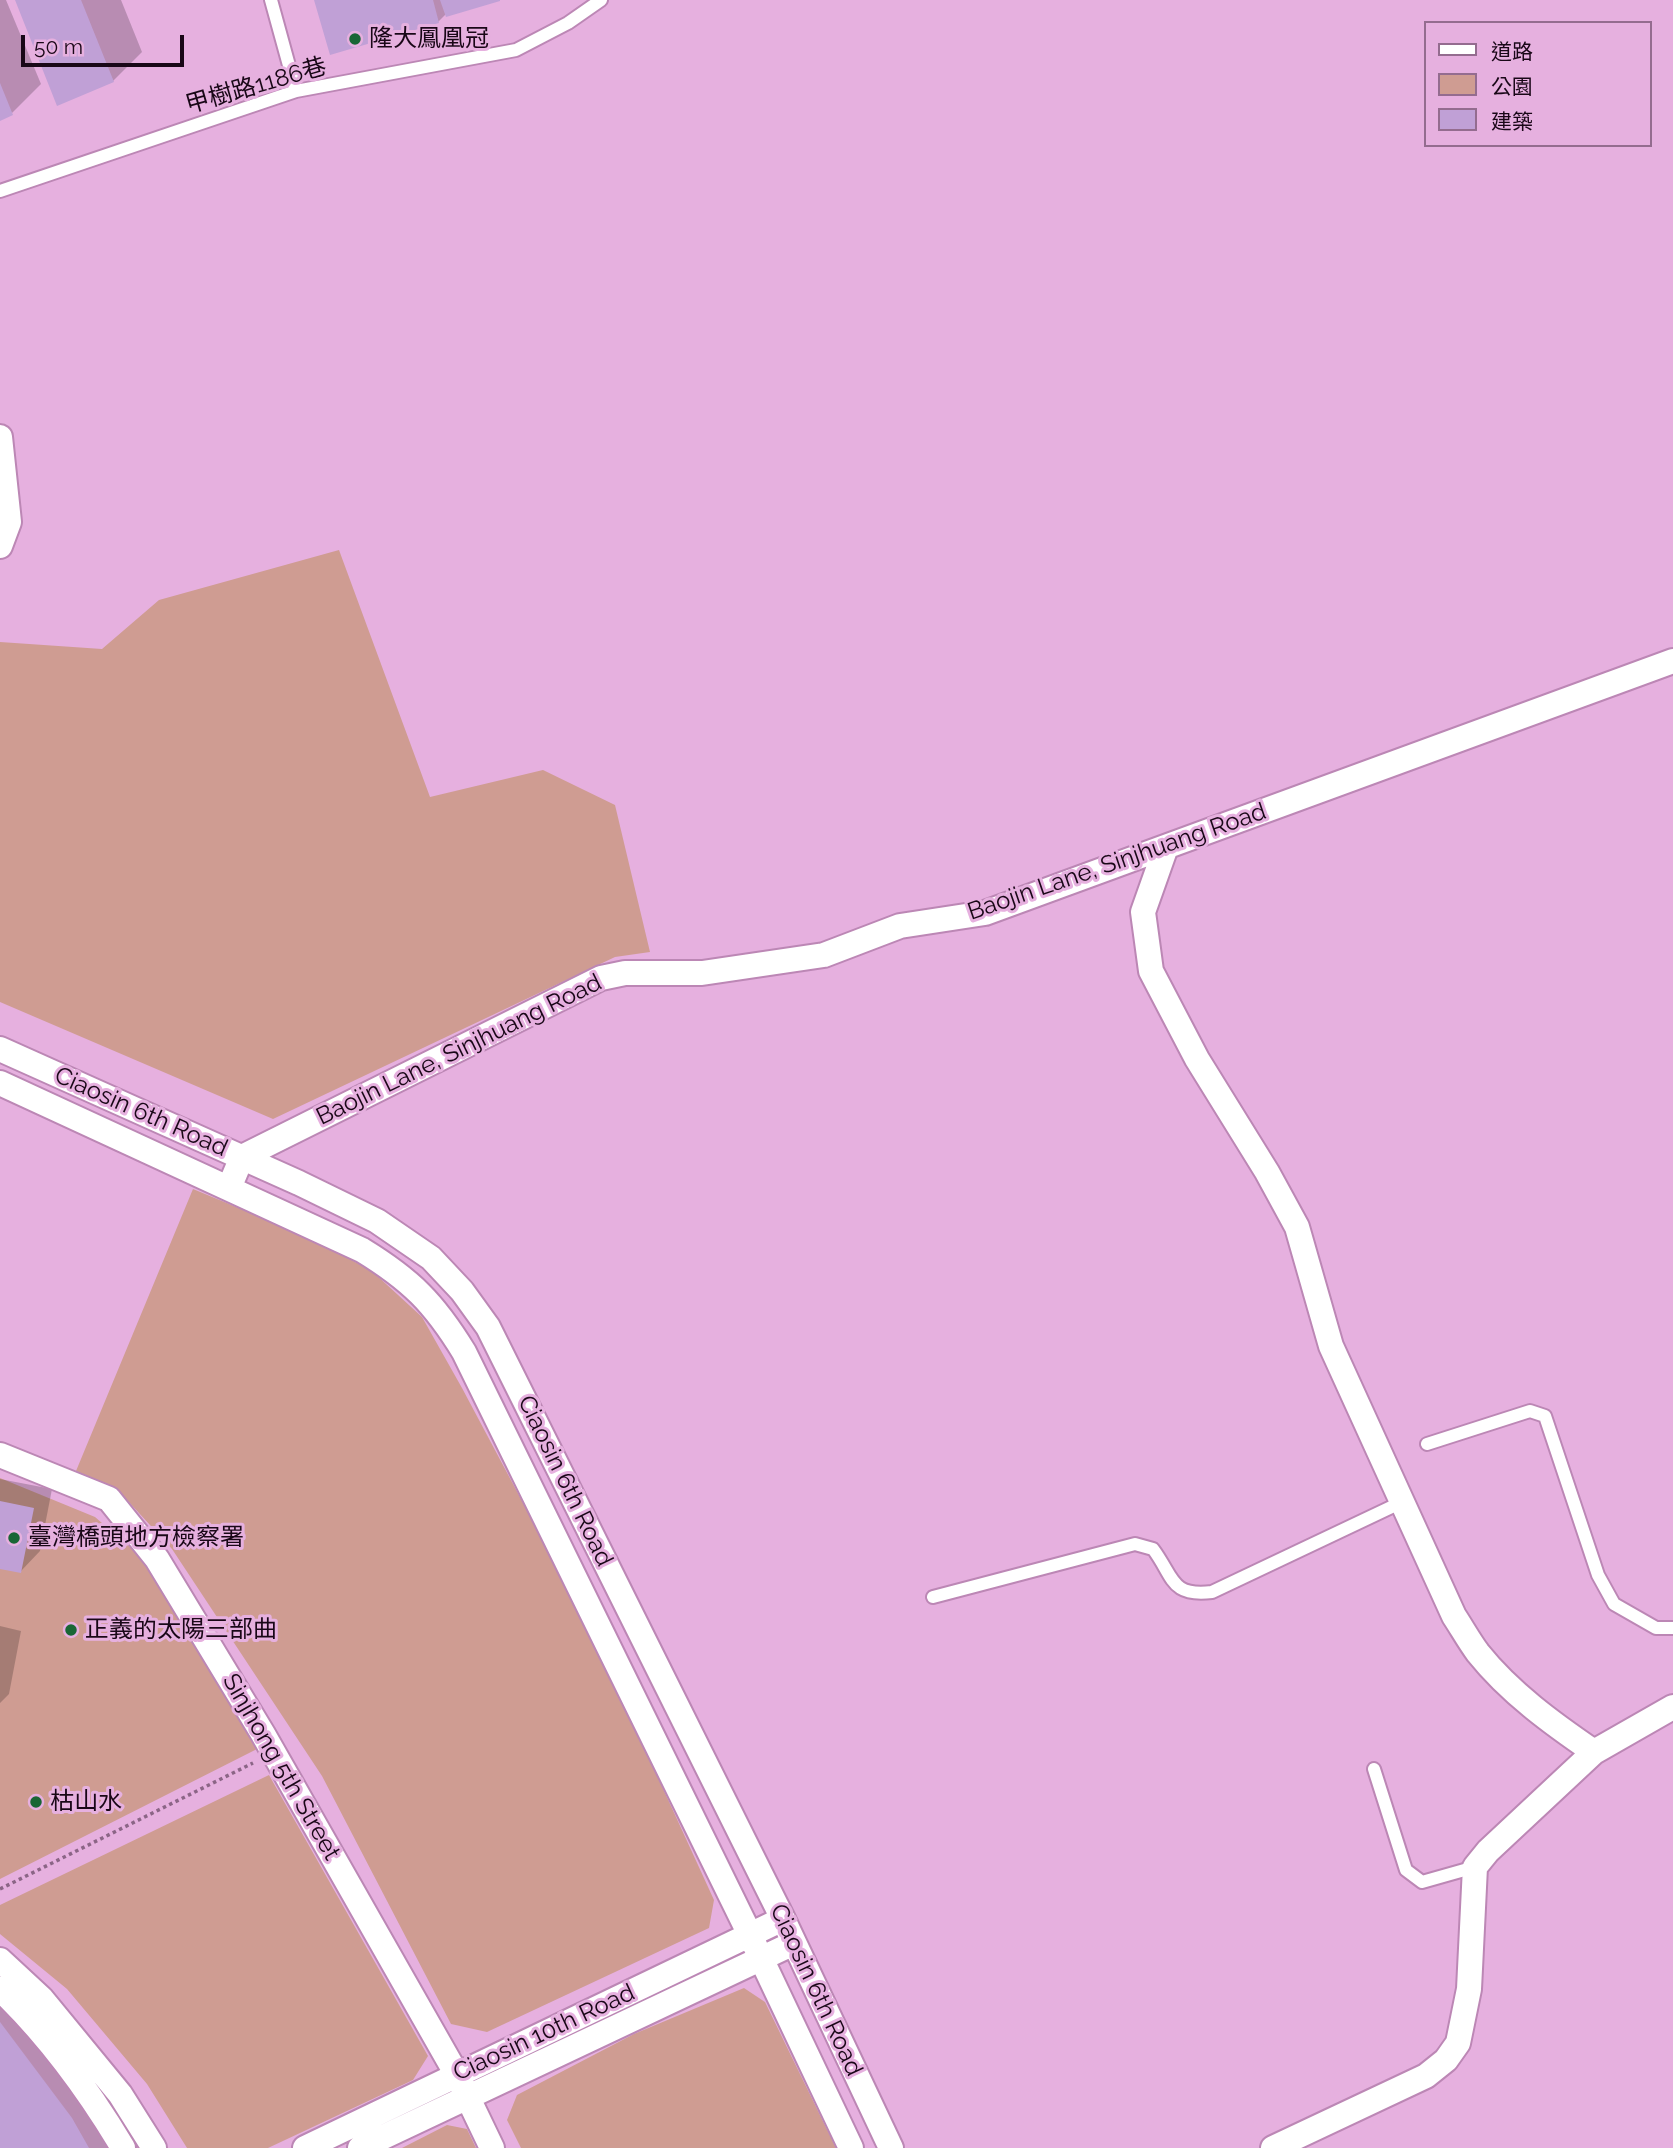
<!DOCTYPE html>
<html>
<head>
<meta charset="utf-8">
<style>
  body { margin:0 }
  #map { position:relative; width:1673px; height:2148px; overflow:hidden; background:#e6b0df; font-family:Raleway,"Noto Sans TC",sans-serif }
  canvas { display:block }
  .legend { position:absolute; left:1424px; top:21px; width:228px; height:126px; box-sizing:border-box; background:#e6b0df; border:2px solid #946c8f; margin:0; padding:9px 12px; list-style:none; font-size:21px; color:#190717 }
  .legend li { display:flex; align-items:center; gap:14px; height:35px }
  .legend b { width:35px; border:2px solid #946c8f }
  .scale { position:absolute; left:21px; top:35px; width:163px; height:32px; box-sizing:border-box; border:4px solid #190717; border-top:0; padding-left:9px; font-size:21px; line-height:24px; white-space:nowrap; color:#190717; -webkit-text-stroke:5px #e6b0df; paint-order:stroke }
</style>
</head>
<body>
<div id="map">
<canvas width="1673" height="2148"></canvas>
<ul class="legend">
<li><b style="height:9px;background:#fff"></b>道路</li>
<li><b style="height:19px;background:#cf9c92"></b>公園</li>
<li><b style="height:19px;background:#c0a0d6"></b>建築</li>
</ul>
<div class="scale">50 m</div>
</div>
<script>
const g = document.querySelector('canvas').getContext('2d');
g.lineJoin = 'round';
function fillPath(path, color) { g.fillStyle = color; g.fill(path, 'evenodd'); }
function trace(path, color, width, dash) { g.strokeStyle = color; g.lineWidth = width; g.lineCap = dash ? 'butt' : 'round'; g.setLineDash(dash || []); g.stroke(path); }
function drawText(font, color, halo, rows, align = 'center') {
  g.font = font + ' Raleway,"Noto Sans TC",sans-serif'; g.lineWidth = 6; g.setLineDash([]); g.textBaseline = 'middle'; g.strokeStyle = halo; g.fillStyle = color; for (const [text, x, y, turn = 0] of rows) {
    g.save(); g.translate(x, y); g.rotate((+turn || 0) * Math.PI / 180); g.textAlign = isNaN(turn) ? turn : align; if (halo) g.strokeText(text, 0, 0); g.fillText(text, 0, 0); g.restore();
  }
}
fillPath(new Path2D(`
  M339,550L430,797L543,770L615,805L650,952L615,957L273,1119L0,1002V642L102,649L159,600Z
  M193,1189L316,1240L373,1272L422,1317L462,1388L589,1627L714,1900L709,1928L487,2032L451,2024L322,1776L172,1549L116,1488L76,1471Z
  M0,1478L95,1517L144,1559L257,1749L0,1879Z
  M269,1775L428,2056L413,2080L268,2148H187L147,2084L67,1989L0,1934V1905Z
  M744,1988L765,2002L836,2148H521L507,2120L517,2095L634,2034Z
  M447,2125L467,2129L476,2148H402Z`), '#cf9c92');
fillPath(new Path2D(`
  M0,0H6L41,84L12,113L0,119Z
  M17,0H121L142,52L113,81Z
  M316,0H496L446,14L438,22Z
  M0,1479L52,1489L40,1551L21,1571L0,1567Z
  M0,1626L21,1631L9,1694L0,1703Z
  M0,1960L101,2089L134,2148H0Z`), '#0003');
fillPath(new Path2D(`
  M15,0H81L114,82L57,106Z
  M314,0H433L439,23L330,55Z
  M440,0H500V1L446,17Z
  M0,83L13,115L0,121Z
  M0,1501L34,1508L21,1573L0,1569Z
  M0,2022L72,2118L89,2148H0Z`), '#c0a0d6');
const lane = new Path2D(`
  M271,0L296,91
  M0,191L296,91L516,50L568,23L601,0
  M1427,1444L1530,1411L1545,1416L1598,1575L1614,1604L1656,1628H1673
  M933,1597L1135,1544L1153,1549C1174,1577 1170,1597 1212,1592L1402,1502
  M1374,1769L1406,1870L1422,1882L1475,1867`);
const street = new Path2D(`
  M0,437L9,522L0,546
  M1166,847L1143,912L1151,971L1197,1059L1267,1172L1297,1227L1331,1346L1454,1616C1462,1628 1469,1641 1478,1653C1510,1693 1553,1724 1594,1752
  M0,1049L299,1183L377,1221L431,1258L462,1291L488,1327L783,1919L891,2148
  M0,1083L362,1250C411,1280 434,1303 464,1352L750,1935L851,2148
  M229,1188L242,1157L601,978L625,973H702L824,955L900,926L985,913L1673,661
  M0,1455L109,1499L157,1559L263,1734L457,2075L492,2148
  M0,1960L41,1998L120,2094L154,2148
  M0,1989C48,2035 89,2091 123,2148
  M305,2148L783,1919
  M360,2148L794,1943
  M1273,2148L1426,2076L1446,2060L1458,2043L1469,1989L1475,1867L1488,1851L1594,1752L1673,1707`);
trace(lane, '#bc87b5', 16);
trace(street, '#bc87b5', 28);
trace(new Path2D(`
  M0,1889L253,1763`), '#8b6586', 3.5, [3.5, 3.5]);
trace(lane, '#fff', 12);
trace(street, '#fff', 24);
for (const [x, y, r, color] of [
  [355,39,7,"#196635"],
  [14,1538,7,"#196635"],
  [71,1630,7,"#196635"],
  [36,1802,7,"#196635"]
]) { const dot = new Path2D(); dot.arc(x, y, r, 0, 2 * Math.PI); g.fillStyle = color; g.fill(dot); trace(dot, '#e6b0df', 2.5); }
drawText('24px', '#190717', '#e6b0df', [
  ["隆大鳳凰冠",369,39],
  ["臺灣橋頭地方檢察署",28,1538],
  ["正義的太陽三部曲",85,1630],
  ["枯山水",50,1802]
], 'left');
drawText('24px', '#190717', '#e6b0df', [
  ["甲樹路1186巷",256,86,-16],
  ["Baojin Lane, Sinjhuang Road",1117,862,-19],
  ["Baojin Lane, Sinjhuang Road",459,1050,-26],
  ["Ciaosin 6th Road",141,1112,24],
  ["Ciaosin 6th Road",565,1481,64],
  ["Sinjhong 5th Street",281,1767,60],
  ["Ciaosin 6th Road",816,1990,65],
  ["Ciaosin 10th Road",544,2033,-25]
]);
</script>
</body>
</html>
